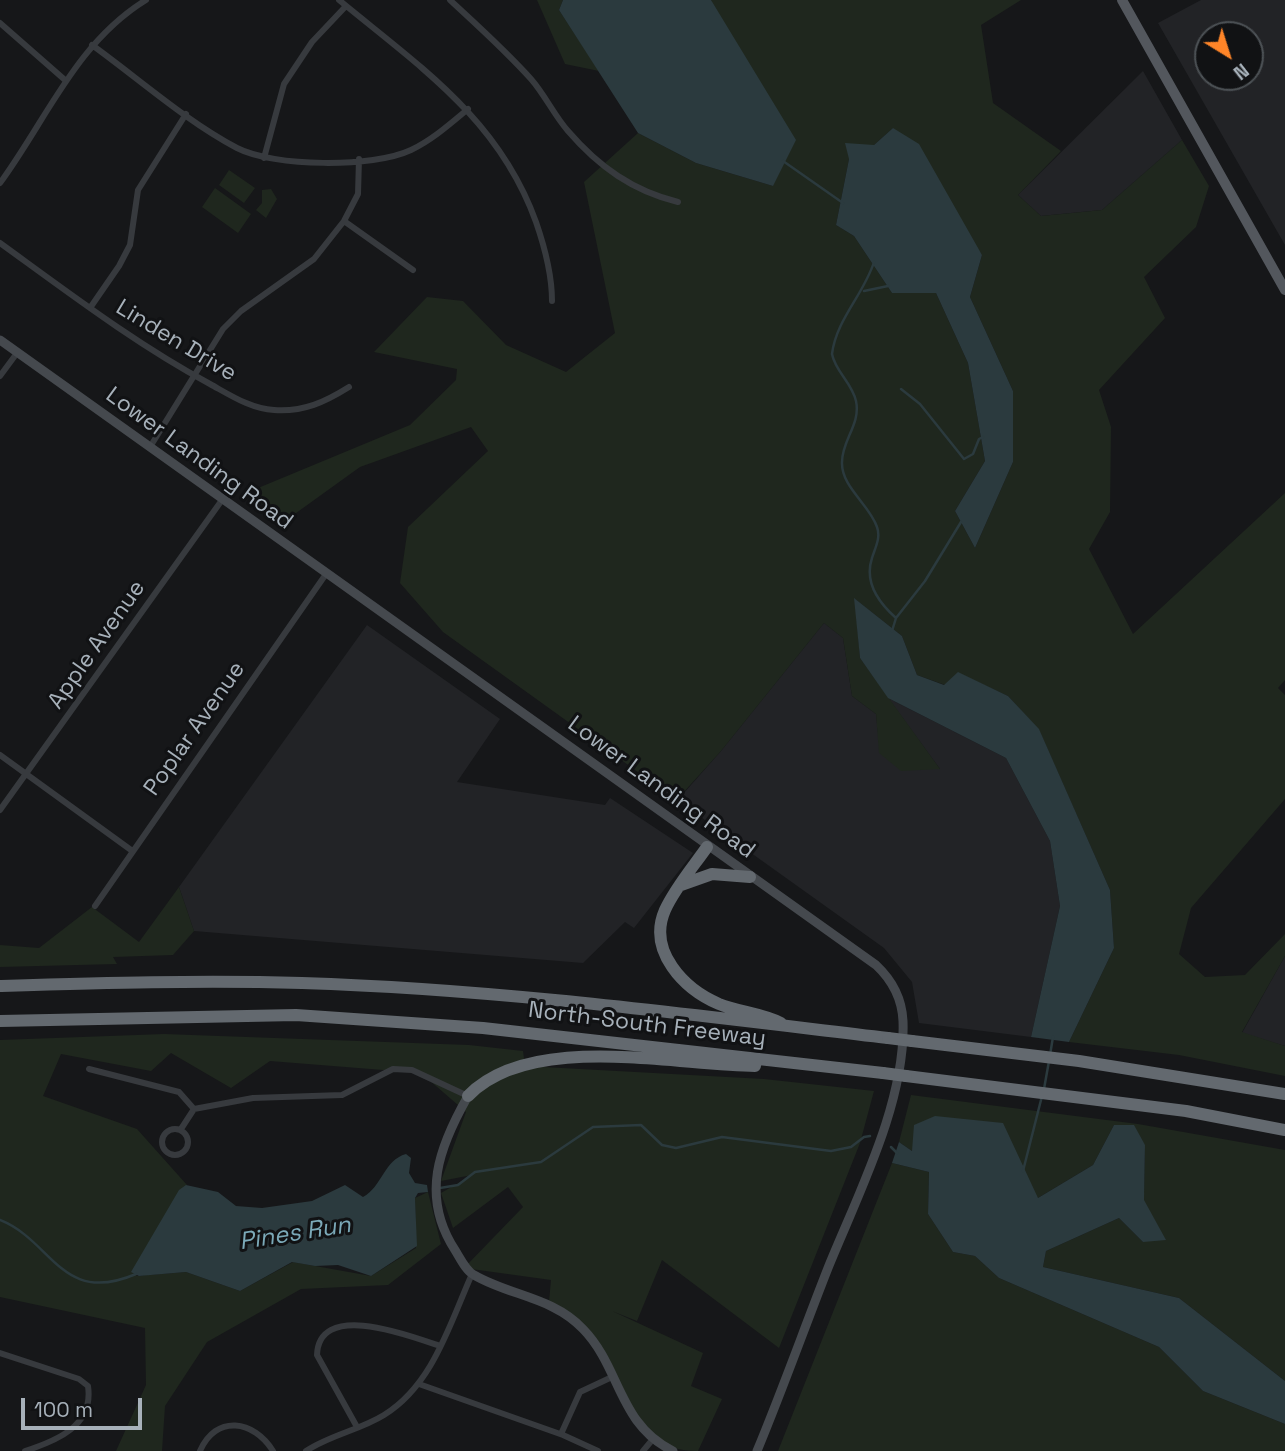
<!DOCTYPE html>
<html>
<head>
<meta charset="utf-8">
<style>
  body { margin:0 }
  #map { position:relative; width:1285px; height:1451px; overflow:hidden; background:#161719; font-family:"Space Grotesk",sans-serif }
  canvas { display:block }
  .north { position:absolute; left:1194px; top:21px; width:70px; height:70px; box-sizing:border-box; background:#111214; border:2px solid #4d5256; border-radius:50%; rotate:142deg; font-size:19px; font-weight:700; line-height:28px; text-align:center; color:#a7b1ba }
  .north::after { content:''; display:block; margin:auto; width:24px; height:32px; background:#ff8528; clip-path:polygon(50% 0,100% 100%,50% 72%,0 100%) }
  .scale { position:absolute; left:21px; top:1398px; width:121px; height:32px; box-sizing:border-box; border:4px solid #a7b1ba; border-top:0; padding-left:9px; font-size:21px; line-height:24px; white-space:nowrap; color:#a7b1ba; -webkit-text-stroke:5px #111214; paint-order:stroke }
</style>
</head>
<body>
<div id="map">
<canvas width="1285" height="1451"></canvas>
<div class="north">N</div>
<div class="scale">100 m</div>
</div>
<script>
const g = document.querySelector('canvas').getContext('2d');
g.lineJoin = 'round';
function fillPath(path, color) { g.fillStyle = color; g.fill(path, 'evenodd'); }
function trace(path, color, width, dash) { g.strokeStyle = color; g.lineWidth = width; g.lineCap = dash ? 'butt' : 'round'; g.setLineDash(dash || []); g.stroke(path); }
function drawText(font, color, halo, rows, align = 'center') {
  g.font = font + ' "Space Grotesk",sans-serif'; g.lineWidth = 6; g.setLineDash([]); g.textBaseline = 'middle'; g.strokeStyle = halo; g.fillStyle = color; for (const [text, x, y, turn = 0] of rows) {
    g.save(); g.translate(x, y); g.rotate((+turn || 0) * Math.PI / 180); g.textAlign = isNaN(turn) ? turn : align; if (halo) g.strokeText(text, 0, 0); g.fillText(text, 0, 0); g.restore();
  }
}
fillPath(new Path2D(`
  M1201,0H1285V245L1158,23ZM1208,35H1250V77H1208Z
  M1143,71L1182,140L1102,210L1041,216L1018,195Z
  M824,623L843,638L852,696L876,714L880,753L940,769L888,698L1006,758L1050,841L1060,906L1031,1037L919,1023L912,982L884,948L663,790L683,794L721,751Z
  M367,625L500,719L457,782L605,805L610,798L693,853L634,928L625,922L583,963L194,931L179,887Z
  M1285,956V1046L1242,1033Z`), '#222326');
fillPath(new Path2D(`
  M537,0H563L559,10L599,71L565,64Z
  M711,0H1021L981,25L993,103L1061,151L1018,195L1041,216L1102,210L1182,140L1209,186L1196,227L1144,277L1165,318L1099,390L1111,427L1110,512L1089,549L1133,634L1285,493V680L1278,688L1285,695V799L1191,908L1179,954L1205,977L1245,975L1285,934V956L1242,1032L1285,1046V1076L1179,1055L1069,1042L1114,948L1110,890L1039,730L1008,696L958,673L945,685L917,675L902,636L855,599L860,658L940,769L901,771L879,753L876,714L852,696L843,638L824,623L721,751L682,794L663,790L443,632L400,583L408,527L488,451L471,427L360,467L285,521L246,493L410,425L456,380L457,369L374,352L427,297L463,301L506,345L566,372L615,333L584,182L638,133L696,163L773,186ZM893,128L982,255L970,297L1013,391V462L975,548L955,511L985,461L968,363L936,293H892L854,236L836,225L849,159L874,145Z
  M229,170L255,188L244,203L219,185Z
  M215,188L251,214L238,233L202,207Z
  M271,189L277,199L266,218L256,210L262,203V190Z
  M179,887L194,931L173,955L113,957L117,964L0,967V945L39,948L92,907L139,942Z
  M164,1034L469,1045L523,1051L525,1066L764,1079L874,1091L860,1143L779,1348L662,1260L637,1321L612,1311L703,1353L691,1386L722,1399L698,1451C625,1451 629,1385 594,1341C582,1327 563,1314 549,1302L551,1280L464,1268L523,1207L508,1187L453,1228L441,1193L472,1175L441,1181L466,1112L421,1073L270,1061L231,1088L171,1053L151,1071L61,1054L43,1096L137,1129L187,1185L136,1276L186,1272L240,1291L293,1262L371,1276L416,1248L415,1198L428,1192L441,1244L388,1285L301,1289L207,1342L165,1406L162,1451H116L146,1385L145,1328L0,1297V1040Z
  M911,1095L1138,1124L1285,1150V1381L1179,1298L1043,1267L1046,1251L1119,1218L1143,1242L1145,1145L1114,1125L1093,1165L1038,1198L912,1151L899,1142Z
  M892,1163L929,1172L928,1214L953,1252L975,1256L999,1278L1159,1347L1203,1391L1285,1424V1451H778Z`), '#1f271e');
fillPath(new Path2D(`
  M563,0H711L796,140L773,186L696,163L638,133L559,10Z
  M893,128L919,144L982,255L970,297L1013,391V462L975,548L955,511L985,461L968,363L936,293H892L854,236L836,225L849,159L845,143L874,145Z
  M854,598L902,636L917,675L944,685L958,672L1008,696L1039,729L1110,890L1114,948L1069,1042L1031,1037L1060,906L1050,841L1006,758L888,698L860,658Z
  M935,1116L1003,1123L1038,1198L1093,1165L1114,1125H1134L1145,1145L1144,1200L1166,1240L1143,1242L1119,1218L1046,1251L1043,1267L1179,1298L1285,1381V1424L1203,1391L1159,1347L999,1278L975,1256L953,1252L928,1214L929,1172L892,1163L899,1142L912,1151L914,1125Z
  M406,1154L411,1158L409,1173L415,1183L427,1185L428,1192L418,1193L415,1198L417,1246L371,1276L338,1265L315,1266L292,1262L240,1291L186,1272L139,1276L131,1272L179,1190L186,1185L218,1192L236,1206L262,1208L312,1201L345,1185L363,1197C382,1187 384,1160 406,1154Z`), '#2b3a3e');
trace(new Path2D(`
  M783,161L843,203
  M874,262C864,294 836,320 832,354C835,371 852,383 856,401C861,424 842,440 842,462C841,487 870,505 877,527C881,538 875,548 872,558C864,582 879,603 896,618
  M864,291L888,286
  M901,389L920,404L964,459L973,454L979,439L983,437
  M892,631L896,618L925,581L961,522
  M1050,1055L1053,1037
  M1044,1089L1049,1061
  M891,1147L897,1153
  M1023,1171L1042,1096
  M440,1188L458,1185L475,1172L541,1162L593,1127L641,1125L662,1145L676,1148L722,1137L831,1151L851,1147L864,1137L870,1136
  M0,1220C53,1241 61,1306 136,1274`), '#2b3a3e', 2.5);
trace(new Path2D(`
  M339,0C420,67 499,119 536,222C545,248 552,274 552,301
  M450,0C478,26 506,51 531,79C545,95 554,115 568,131C599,167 633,191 678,202
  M0,23L65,80
  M92,45C139,79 186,121 237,148C274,167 373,168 411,150C432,140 450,124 468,109
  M264,158L284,84L312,42L346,6
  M0,183C47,119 76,43 146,0
  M344,221L413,270
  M0,243C69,293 136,344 210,384C230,395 251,409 274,410C304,412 325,402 349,387
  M90,308L119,266L130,245L138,190L186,114
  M0,376L17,353
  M150,447L223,329L241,311L314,259L344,221L358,194L359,159
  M0,755L131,850
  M0,810L222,500
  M95,906L326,574
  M89,1069L179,1092L194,1109
  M162 1142a13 13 0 1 1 26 0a13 13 0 1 1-26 0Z
  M181,1129L194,1109L253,1098L342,1095L393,1069L412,1070L468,1096
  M0,1353L79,1379L88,1386C94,1426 56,1441 25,1451
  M419,1384L563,1435L598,1451
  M357,1427L317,1355C319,1301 408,1335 440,1346
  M561,1434L580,1392L612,1377
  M200,1451C216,1414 254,1420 273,1451
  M306,1451C330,1435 360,1430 384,1415C433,1385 450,1323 472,1274
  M643,1451L653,1439`), '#373a3e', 6);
trace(new Path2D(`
  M0,340L876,965C892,980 902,999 903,1021C906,1102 858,1194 828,1268C804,1329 782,1391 757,1451
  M468,1096C439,1147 420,1196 455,1250C460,1258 466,1271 474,1275C510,1296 553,1297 583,1329C621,1368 618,1424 673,1451`), '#45494e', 9);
trace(new Path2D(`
  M1122,0L1285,290`), '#53575d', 10);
trace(new Path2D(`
  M707,847C693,867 675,888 665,910C647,951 684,989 719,1004C739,1012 761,1013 781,1023
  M681,885L712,874L750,877
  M0,986C101,983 201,980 302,983C498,989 693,1015 888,1038
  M0,1021L296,1015L483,1028L883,1073
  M912,1041L1079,1061L1285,1094
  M906,1076L1186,1111L1285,1130
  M468,1096C530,1032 672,1065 755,1066`), '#63696f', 12);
trace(new Path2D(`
  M888,1038L912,1041
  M883,1073L906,1076`), '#63696f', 12);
drawText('23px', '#a7b1ba', '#111214', [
  ["Linden Drive",176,341,31],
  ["Lower Landing Road",199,459,36],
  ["Apple Avenue",97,645,-55],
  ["Poplar Avenue",195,729,-55],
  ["Lower Landing Road",661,788,36],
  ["North-South Freeway",647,1025,7]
]);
drawText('italic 24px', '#7ba9b8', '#111214', [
  ["Pines Run",295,1234,-9]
]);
</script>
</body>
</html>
